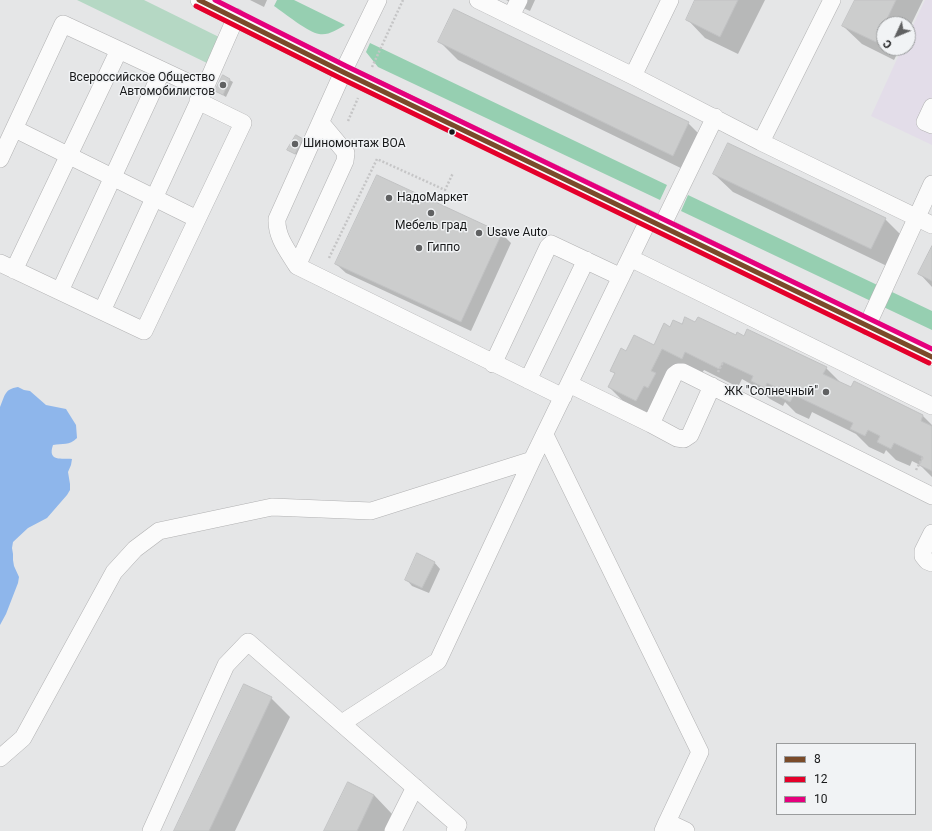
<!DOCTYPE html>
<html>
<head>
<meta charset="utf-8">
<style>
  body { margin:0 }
  #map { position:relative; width:932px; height:831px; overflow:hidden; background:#e5e6e7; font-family:Roboto,sans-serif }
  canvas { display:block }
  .legend { position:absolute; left:776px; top:743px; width:140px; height:72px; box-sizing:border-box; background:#f1f3f5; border:1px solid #9a9c9d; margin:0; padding:5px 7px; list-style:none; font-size:12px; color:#18191a }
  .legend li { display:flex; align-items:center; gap:8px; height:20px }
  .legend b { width:20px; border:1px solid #9a9c9d }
  .north { position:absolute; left:876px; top:16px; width:40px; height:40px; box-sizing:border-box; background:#f1f3f5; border:1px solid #9a9c9d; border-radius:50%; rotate:226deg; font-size:11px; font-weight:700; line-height:16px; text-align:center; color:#18191a }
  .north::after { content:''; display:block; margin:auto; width:14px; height:18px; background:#606162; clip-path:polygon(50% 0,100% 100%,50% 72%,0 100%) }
</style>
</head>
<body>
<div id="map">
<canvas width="932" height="831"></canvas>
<ul class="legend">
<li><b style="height:5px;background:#7a4b2a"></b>8</li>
<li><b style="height:5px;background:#e4002b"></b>12</li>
<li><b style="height:5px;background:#e5007d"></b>10</li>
</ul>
<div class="north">С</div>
</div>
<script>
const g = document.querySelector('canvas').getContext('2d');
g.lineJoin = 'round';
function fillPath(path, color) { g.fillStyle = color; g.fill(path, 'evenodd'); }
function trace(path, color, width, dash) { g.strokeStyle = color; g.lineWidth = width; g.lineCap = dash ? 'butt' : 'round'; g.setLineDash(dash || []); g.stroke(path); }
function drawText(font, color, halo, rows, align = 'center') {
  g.font = font + ' Roboto,sans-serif'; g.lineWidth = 3; g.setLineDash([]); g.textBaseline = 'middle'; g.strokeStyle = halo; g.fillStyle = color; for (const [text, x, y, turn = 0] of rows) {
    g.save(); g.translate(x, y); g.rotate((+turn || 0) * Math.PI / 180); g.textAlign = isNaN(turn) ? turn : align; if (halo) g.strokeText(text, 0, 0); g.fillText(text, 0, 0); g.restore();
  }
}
fillPath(new Path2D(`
  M925,0H932V145L871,116L902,48H908V36Z`), '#e3dde9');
fillPath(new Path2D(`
  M77,0H144L221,38L209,64Z`), '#b5d8c4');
fillPath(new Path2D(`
  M277,0H294L345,25C338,29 328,36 319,34C309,33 283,12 274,6Z
  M370,43L667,185L660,200L378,67L366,52Z
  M688,195L932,311V330L681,211Z`), '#96cfb1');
fillPath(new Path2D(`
  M18,387L24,390L30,391L46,405L66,409L76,425L77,438C69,446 63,443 53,445C47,462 62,458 72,459L71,465L68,472L70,484V490L67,495L47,518L28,528L13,542L12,548L13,554V560L14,566L19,577L18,583L6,614L0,625V407C5,396 4,389 18,387Z`), '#8eb6eb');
fillPath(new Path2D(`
  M250,0H267L264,7Z
  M506,0H535L530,11Z
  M696,0H765L738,54L705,38L687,19Z
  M856,0H923L908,31V24H884V48H900L894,60L862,44L843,26Z
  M439,41L688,123L707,142L691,173L458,60Z
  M223,76L233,82L226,97L216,91Z
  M302,139L305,142L298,156L289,150Z
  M714,174L885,219L903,237L889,267L733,192Z
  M377,176L502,234L511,243L471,331L346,273L336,264Z
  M932,248V287L920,274Z
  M696,324L826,368L842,384L852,388L854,383L923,416L932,425V477L920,465L912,461L910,466L896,460L886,450L884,454L869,447L856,434L812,412L809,419L796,413L785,402L783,406L770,399L758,388L742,379L738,387L704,370L700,376L681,367L655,418L627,405L609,387L615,374L611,370L627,352L654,346L671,328Z
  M434,562L440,569L429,593L412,586L406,579Z
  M245,685L271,698L290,717L235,831H176Z
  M374,795L392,814L384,831H325Z`), '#0003');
const building = new Path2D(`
  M695,0H738L720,37L686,20Z
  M855,0H896L876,42L842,26Z
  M454,9L689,122L673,156L438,42Z
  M223,75L230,79L223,95L215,91Z
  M296,135L303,139L295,154L287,150Z
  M728,143L886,218L871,249L713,174Z
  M377,175L502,233L461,322L335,264Z
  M932,246V281L918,274Z
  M685,317L695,322L698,317L736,335L737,332L744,336L747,329L827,367L823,374L851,387L854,381L923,415L921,421L932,426V471L919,465L923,457L894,443L891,449L877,442L880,436L868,430L865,436L850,429L853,423L794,395L790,402L776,395L779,389L767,383L765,388L751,381L753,376L723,362L719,369L685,352L682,359L662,349L651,371L656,373L648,388L644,386L636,401L608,387L615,373L610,371L621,348L626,351L634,335L654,345L664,323L670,327L673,320L682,324Z
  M417,553L435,562L422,588L405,580Z
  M244,684L272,697L209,831H174Z
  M348,782L374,795L357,831H324Z`);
fillPath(building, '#cccdcd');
trace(building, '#c1c2c3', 1);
const minor = new Path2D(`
  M199,0L343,72L649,219L932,357
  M378,0L343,72L277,219C276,237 288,251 297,266L563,397
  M478,0L633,76L761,142L932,225
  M511,16L519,0
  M119,50L204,90
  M633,76L670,0
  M932,107L925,122L932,125
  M15,129L197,219
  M761,142L832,0
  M0,159L63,24L119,50L14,270
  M662,226L715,117
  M630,258L932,406
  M0,263L144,331L243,123L198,101
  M297,266L345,161L346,153L321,123
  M60,291L162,71
  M102,311L204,90L236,17
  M867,326L932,184
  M493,364L548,247L551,244L621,277
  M528,380L586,260
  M569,384L651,424L674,375L678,372H683L932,496
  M651,424L677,438L684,439L690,435L712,386
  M545,435L700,752L667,822
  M932,533L923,551V556L927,561L932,563
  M342,723L438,661L532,460L649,219
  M0,758L23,738L114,572L135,549L159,531L272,507L371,511L532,460
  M151,831L226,665L248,642L458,825L455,831
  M393,831L415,787
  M663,831L667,822L686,831`);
trace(minor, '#b1b1b2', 18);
trace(new Path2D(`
  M372,67L403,0
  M348,121L358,98
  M329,258L377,159L445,190L453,173
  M718,372L723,362
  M916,470L923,457`), '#c5c5c6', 2.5, [2, 2]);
trace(minor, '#fbfbfb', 17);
trace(new Path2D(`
  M199,0L343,72L932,357`), '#7a4b2a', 5);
trace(new Path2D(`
  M196,6L340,78L929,363`), '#e4002b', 5);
trace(new Path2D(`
  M215,0L346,66L932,349`), '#e5007d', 5);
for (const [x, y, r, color] of [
  [223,85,4,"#606162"],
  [452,132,3.5,"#18191a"],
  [295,144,4,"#606162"],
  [389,198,4,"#606162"],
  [431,213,4,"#606162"],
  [479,233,4,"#606162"],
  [419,248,4,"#606162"],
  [826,392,4,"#606162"]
]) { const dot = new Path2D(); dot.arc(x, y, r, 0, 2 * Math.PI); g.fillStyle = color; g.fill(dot); trace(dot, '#f1f3f5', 1.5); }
drawText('12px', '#18191a', '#f1f3f5', [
  ["Всероссийское Общество",215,78,"right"],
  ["Автомобилистов",215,92,"right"],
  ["Шиномонтаж ВОА",303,144],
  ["НадоМаркет",397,198],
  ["Мебель град",431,226,"center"],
  ["Usave Auto",487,233],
  ["Гиппо",427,248],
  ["ЖК \"Солнечный\"",818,392,"right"]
], 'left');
</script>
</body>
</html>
